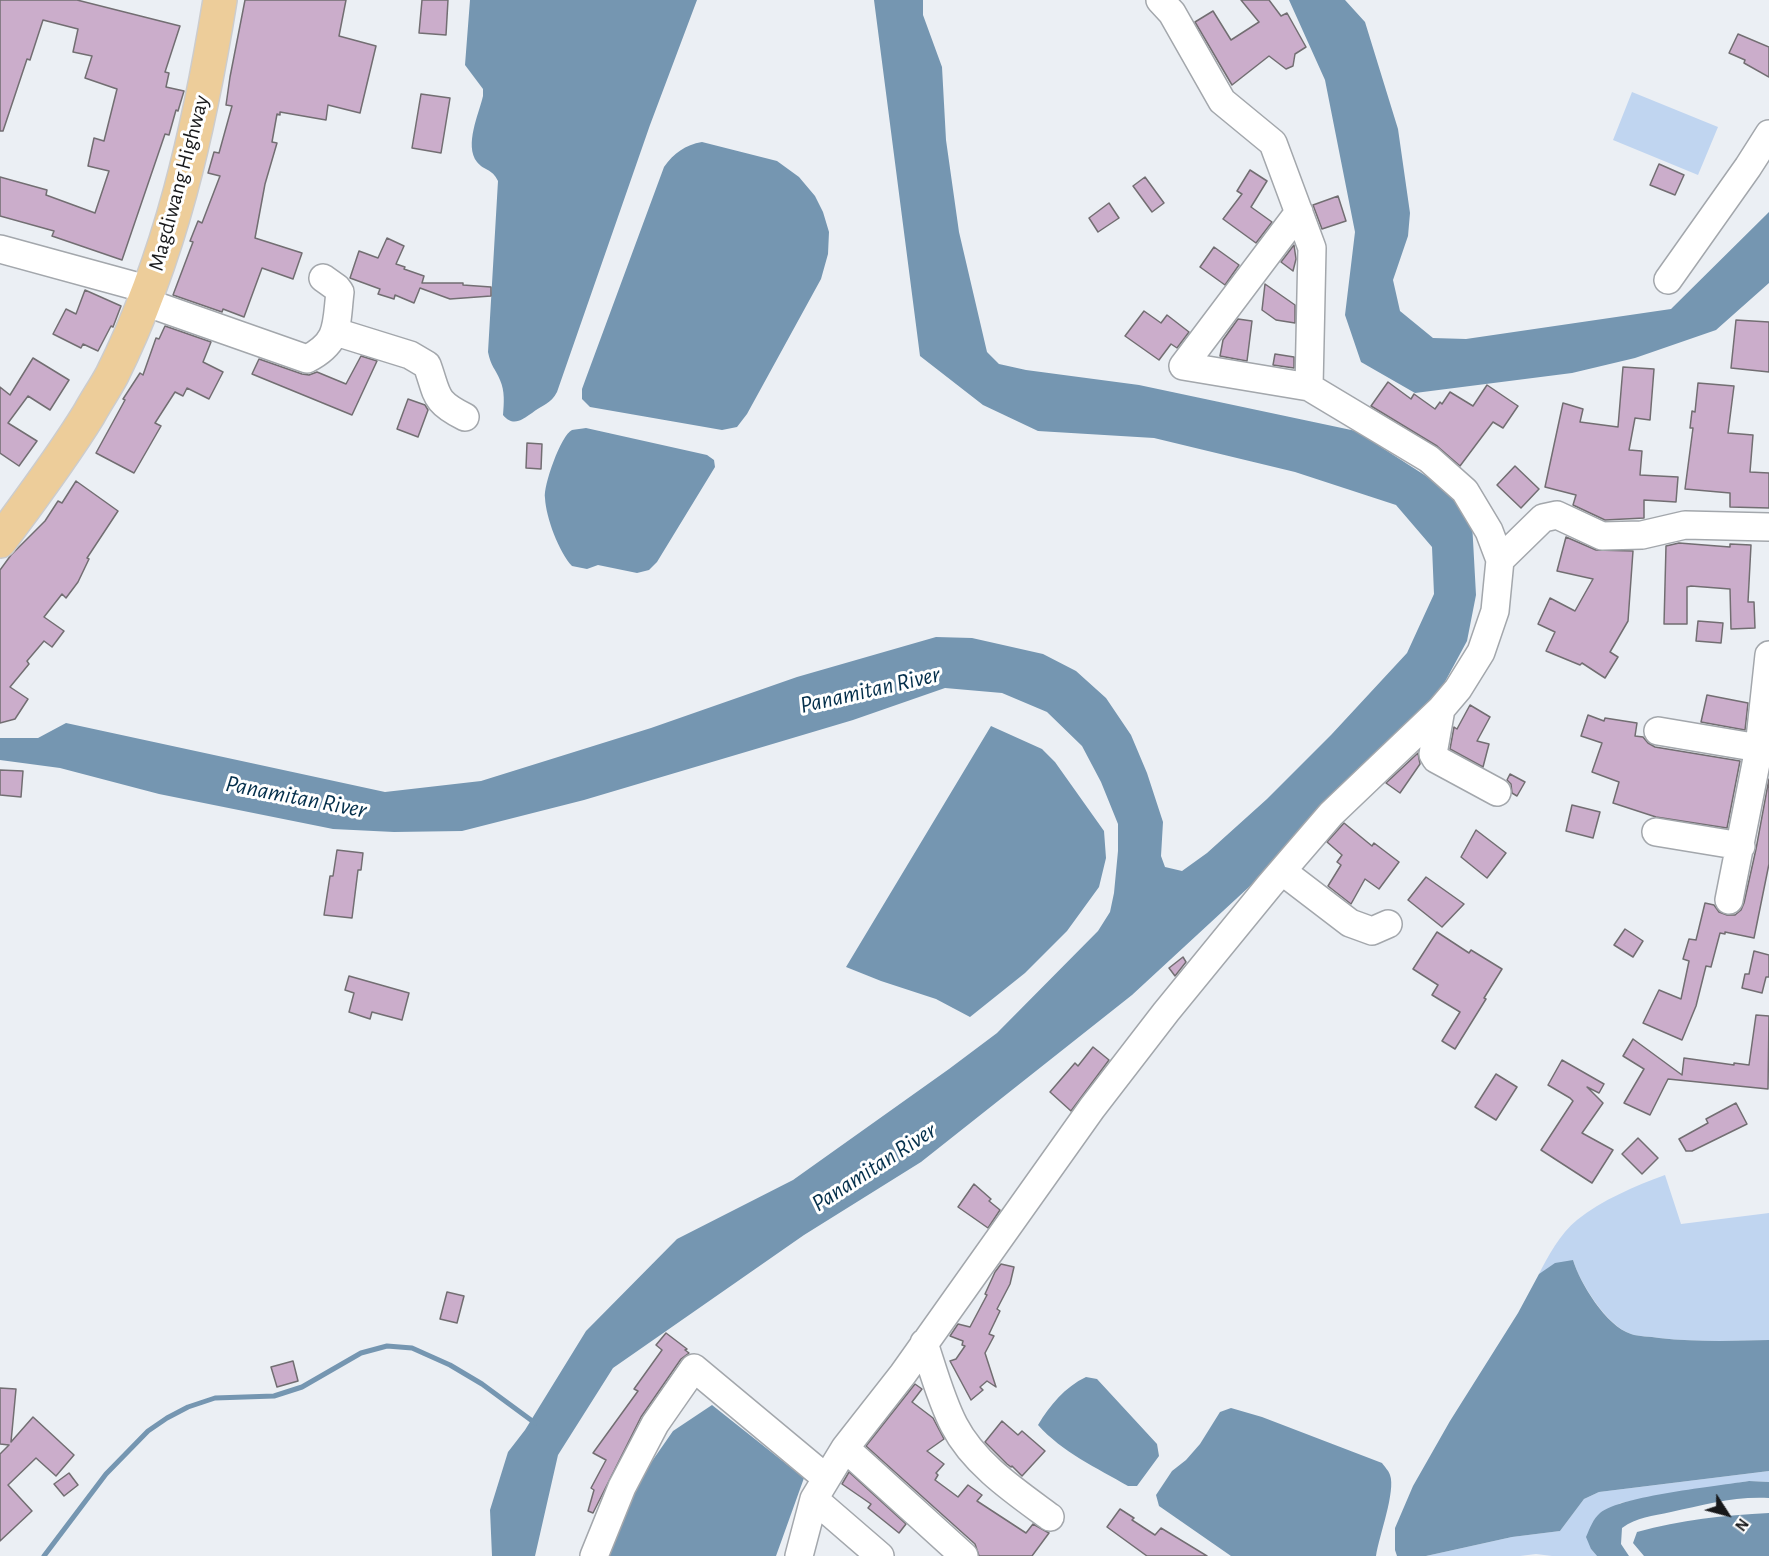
<!DOCTYPE html>
<html>
<head>
<meta charset="utf-8">
<style>
  body { margin:0 }
  #map { position:relative; width:1769px; height:1556px; overflow:hidden; background:#ebeff4; font-family:"Alegreya Sans",sans-serif }
  canvas { display:block }
  .north { position:absolute; left:1697px; top:1484px; width:60px; height:60px; -webkit-text-stroke:4px #fff; paint-order:stroke; rotate:126deg; font-size:16px; font-weight:700; line-height:24px; text-align:center; color:#18191b }
  .north::after { content:''; display:block; margin:auto; width:21px; height:27px; background:#18191b; clip-path:polygon(50% 0,100% 100%,50% 72%,0 100%) }
</style>
</head>
<body>
<div id="map">
<canvas width="1769" height="1556"></canvas>
<div class="north">N</div>
</div>
<script>
const g = document.querySelector('canvas').getContext('2d');
g.lineJoin = 'round';
function fillPath(path, color) { g.fillStyle = color; g.fill(path, 'evenodd'); }
function trace(path, color, width, dash) { g.strokeStyle = color; g.lineWidth = width; g.lineCap = dash ? 'butt' : 'round'; g.setLineDash(dash || []); g.stroke(path); }
function drawText(font, color, halo, rows, align = 'center') {
  g.font = font + ' "Alegreya Sans",sans-serif'; g.lineWidth = 6; g.setLineDash([]); g.textBaseline = 'middle'; g.strokeStyle = halo; g.fillStyle = color; for (const [text, x, y, turn = 0] of rows) {
    g.save(); g.translate(x, y); g.rotate((+turn || 0) * Math.PI / 180); g.textAlign = isNaN(turn) ? turn : align; if (halo) g.strokeText(text, 0, 0); g.fillText(text, 0, 0); g.restore();
  }
}
fillPath(new Path2D(`
  M1632,92L1718,127L1698,175L1613,140Z
  M1665,1175L1681,1224L1769,1213V1340C1732,1341 1696,1342 1659,1338C1650,1336 1639,1337 1631,1334C1607,1326 1580,1283 1573,1260L1539,1274C1548,1256 1560,1234 1577,1220C1602,1200 1635,1186 1665,1175Z
  M1769,1471V1482L1749,1481L1620,1503L1591,1549L1597,1556H1552L1536,1554L1520,1556H1426L1512,1537L1560,1531L1584,1499L1599,1492Z`), '#c0d5f0');
fillPath(new Path2D(`
  M470,0H697L650,125L557,392C551,404 542,405 532,413C522,420 513,427 503,415C504,403 505,391 500,380C495,368 491,367 488,352L498,181C492,168 484,171 477,162C464,145 479,114 483,96V89L465,65Z
  M874,0H923V15L942,67L946,140L959,232L987,352L999,364L1026,370L1139,385L1356,431L1454,494L1472,522L1476,595L1467,641L1433,704L1249,887L1132,995L921,1162L804,1235L613,1368L558,1455L535,1556H492L490,1510L508,1452L525,1430L586,1331L677,1239L793,1180L949,1069L997,1033L1098,931L1110,912L1114,893L1118,851V824L1101,782L1082,746L1047,712L1002,693L945,688L853,720L749,751L584,800L462,831L394,832L333,829L159,794L60,768L0,760V738H38L66,723L385,792L481,781L651,728L797,677L936,637L972,638L1043,654L1076,671L1106,698L1131,735L1147,773L1163,822L1161,856L1165,867L1182,871L1207,853L1267,799L1331,735L1407,653L1434,594L1432,547L1396,505L1295,472L1154,438L1038,431L983,405L920,356Z
  M1289,0H1345L1365,22L1398,129L1410,213L1408,236L1393,280L1400,311L1433,338L1466,339L1671,309L1769,212V283L1716,330L1635,358L1572,373L1415,393L1361,362L1345,315L1355,232L1325,80Z
  M702,142L777,161L799,177L815,196L823,212L829,232L828,254L821,279L747,414L737,427L722,430L590,407L582,399V389L586,378L664,167C674,153 685,145 702,142Z
  M586,428L707,455L714,460L715,467L657,562L649,570L637,573L598,565L587,569L572,566C559,552 546,518 545,498C543,486 561,435 572,430C576,429 582,429 586,428Z
  M991,726L1042,749L1055,762L1104,831L1106,858L1099,887L1067,931L1025,973L970,1017L936,999L881,981L846,967Z
  M1573,1260C1580,1283 1606,1326 1631,1334C1639,1337 1650,1336 1659,1338C1696,1342 1732,1341 1769,1340V1471L1599,1492L1584,1499L1560,1531L1512,1537L1426,1556H1397L1395,1550V1528L1413,1486L1450,1421L1518,1313L1539,1274L1555,1263Z
  M1086,1377L1097,1379L1157,1444L1159,1456L1137,1486H1128C1097,1468 1062,1452 1038,1425C1050,1405 1065,1387 1086,1377Z
  M712,1405L804,1478L776,1556H604L641,1477L673,1431Z
  M1231,1408L1262,1417L1382,1463C1384,1466 1389,1471 1390,1475C1396,1491 1379,1536 1376,1556H1231L1159,1506L1156,1495L1172,1471L1186,1460L1200,1444L1220,1412Z
  M1749,1481L1769,1482V1498C1735,1496 1703,1505 1671,1512C1652,1516 1637,1517 1622,1528L1621,1544L1629,1556H1597L1591,1549L1586,1537C1590,1528 1593,1519 1600,1513C1620,1496 1719,1486 1749,1481Z
  M1769,1513V1556H1644L1633,1543L1637,1532C1681,1520 1724,1515 1769,1513Z`), '#7596b1');
trace(new Path2D(`
  M44,1556L106,1474L148,1431L167,1418L188,1407L215,1398L274,1396L302,1387L361,1353L387,1346L412,1348L450,1365L482,1384L535,1423`), '#7596b1', 5);
const building = new Path2D(`
  M0,0H77L180,26L165,72L169,73L166,87L184,91L178,111L176,110L169,135L165,134L122,260L52,236L54,231L0,216V177L47,190L46,195L95,213L109,171L88,166L94,138L104,141L117,89L85,78L92,56L73,52L78,29L43,20L30,60L27,59L3,131H0Z
  M245,0H346L339,36L376,46L360,113L328,105L326,120L280,112V115L277,114L272,142L277,143L265,184L255,238L302,253L293,279L262,268L244,317L223,309L222,312L173,295L193,242L190,241L198,221L202,223L220,176L208,173L214,152L219,153L232,106L226,105L230,77Z
  M422,0H448L446,35L419,33Z
  M1241,0H1269L1281,16L1287,13L1306,47L1295,54L1293,66L1286,69L1269,56L1232,85L1195,22L1213,11L1231,40L1259,22Z
  M1738,34L1769,47V77L1744,63L1745,60L1729,53Z
  M421,94L450,98L441,153L412,148Z
  M1659,164L1684,175L1675,195L1650,185Z
  M1250,170L1267,181L1251,207L1272,222L1256,243L1223,219L1242,194L1237,191Z
  M1145,177L1164,203L1152,212L1133,186Z
  M1338,196L1346,221L1322,229L1313,205Z
  M1109,203L1119,218L1098,232L1089,218Z
  M387,238L404,246L396,264L405,267L404,269L424,276L422,283H463V285L491,287V296L450,299L420,288L414,303L395,295L394,299L378,294L380,289L350,278L359,251L378,258Z
  M1294,245L1296,259L1293,271L1281,262Z
  M1214,247L1239,265L1225,285L1200,267Z
  M1265,284L1295,305V323L1276,320L1262,310Z
  M85,290L121,306L113,327L111,326L98,351L83,344L81,348L53,334L66,309L76,314Z
  M1144,311L1161,323L1167,315L1189,332L1177,348L1171,344L1159,360L1125,336Z
  M1238,319L1252,321L1247,361L1220,356L1223,340Z
  M1736,320L1769,322V372L1731,368Z
  M165,326L211,342L203,362L223,372L209,399L187,388L183,396L175,392L155,423L161,426L134,473L96,453L125,400L123,399L140,373L143,375L156,338L159,339Z
  M1275,354L1294,357V368L1273,365Z
  M361,356L377,361L352,415L252,374L259,359L302,374L309,375L317,372L346,384Z
  M33,358L69,380L50,410L28,396L8,423L37,441L19,466L0,453V387L10,395Z
  M1623,367L1654,369L1650,420L1635,418L1629,450L1642,451L1640,475L1678,477L1676,502L1644,500V518L1605,520L1573,505L1576,495L1545,487L1563,403L1583,409L1580,422L1618,427Z
  M1388,382L1411,399L1414,394L1435,409L1440,402L1442,404L1450,392L1473,406L1487,385L1518,406L1503,428L1493,422L1460,466L1437,446L1371,406Z
  M1698,383L1734,386L1728,433L1753,435L1750,472L1769,473V508L1730,507V493L1685,489L1693,428H1690L1692,411L1695,412Z
  M408,399L425,405L428,410L418,437L397,429Z
  M527,443L542,444L541,469L526,468Z
  M1515,466L1539,489L1521,508L1497,485Z
  M76,481L118,511L87,558L89,559L78,582L66,598L62,594L44,617L64,631L52,647L44,641L27,661L29,664L10,687L28,699L15,719L0,723V570L11,555L45,521L58,501L62,503Z
  M1566,537L1596,550L1633,551L1628,621L1610,652L1618,657L1605,678L1582,663L1580,665L1546,651L1555,632L1538,624L1550,598L1575,611L1593,579L1557,571Z
  M1679,543L1730,547V544L1751,545L1748,602H1754L1755,628L1731,629L1730,589L1691,586L1687,587V624H1664L1666,546Z
  M1698,621L1723,623L1721,643L1696,641Z
  M1707,695L1748,703L1745,730L1701,722Z
  M1470,705L1490,717L1477,741L1489,744L1483,767L1450,749L1454,727L1457,729Z
  M1588,715L1604,721L1605,718L1637,723L1635,736L1643,737L1648,743L1655,747L1740,761L1727,828L1656,817L1613,803L1619,782L1592,772L1602,743L1581,736Z
  M1418,753L1420,764L1400,793L1386,783Z
  M0,770L23,771L21,797L0,795Z
  M1510,774L1525,782L1517,796L1512,793L1511,784L1507,780Z
  M1769,779V864L1754,938L1725,932V934L1720,933L1711,967L1706,966L1696,1006L1682,1040L1643,1023L1659,990L1681,999L1689,961L1683,959L1689,939L1696,940L1705,903L1714,905L1719,912L1727,915H1735L1741,910L1744,903L1756,849Z
  M1572,805L1600,812L1593,838L1566,831Z
  M1344,823L1372,846L1374,843L1399,862L1379,889L1365,879L1351,904L1328,886L1341,865L1337,862L1342,855L1327,842Z
  M1476,830L1506,853L1487,878L1461,857Z
  M337,850L363,853L361,870H358L352,918L324,915L330,876H333Z
  M1426,877L1464,904L1442,927L1408,900Z
  M1625,929L1643,941L1633,957L1614,945Z
  M1437,932L1469,953L1471,950L1502,969L1484,998L1486,999L1455,1049L1442,1041L1460,1012L1432,995L1438,985L1413,969Z
  M1754,951L1769,955V977H1766L1762,993L1742,988L1745,974H1749Z
  M1183,957L1186,962L1175,976L1169,968Z
  M349,976L409,993L402,1020L372,1012L370,1019L349,1012L354,993L345,990Z
  M1756,1015L1769,1016L1768,1089L1668,1079L1650,1115L1624,1103L1644,1069L1623,1056L1633,1039L1682,1075L1684,1058L1734,1065V1063L1749,1065Z
  M1093,1047L1109,1060L1071,1111L1050,1092L1075,1063L1078,1066Z
  M1562,1060L1604,1084L1599,1093L1587,1087L1603,1103L1582,1133L1613,1150L1592,1183L1541,1150L1573,1101L1570,1098L1548,1085Z
  M1496,1074L1517,1087L1496,1120L1475,1107Z
  M1736,1103L1747,1124L1692,1151H1686L1679,1139L1708,1123L1706,1119Z
  M1638,1138L1658,1158L1642,1174L1622,1154Z
  M974,1184L991,1199L989,1201L1000,1210L988,1228L958,1207Z
  M1001,1264L1014,1267L1010,1284L997,1309L1000,1311L989,1334L994,1336L985,1353L996,1387L987,1381L980,1387L983,1390L971,1400L950,1361L956,1359L965,1346L962,1345L963,1341L950,1336L958,1324L970,1327L987,1295L985,1294L995,1272Z
  M447,1292L464,1296L457,1323L440,1319Z
  M666,1333L687,1349L685,1350L689,1353L681,1359L641,1417L593,1513L588,1511L594,1490L591,1488L606,1460L593,1453L638,1391L634,1389L662,1350L656,1345Z
  M293,1361L298,1381L277,1387L271,1367Z
  M915,1384L922,1389L912,1402L933,1418L944,1439L927,1451L944,1464L936,1473L938,1475L935,1480L958,1497L968,1485L982,1495L977,1501L1026,1533L1033,1524L1049,1533L1032,1556H979L975,1544L866,1446Z
  M0,1388L16,1389L11,1442L33,1417L74,1455L56,1476L36,1458L8,1485L32,1511L0,1541V1454L9,1445L0,1444Z
  M1002,1421L1018,1435L1022,1431L1045,1451L1022,1476L1012,1466L1011,1467L1007,1464L985,1442Z
  M849,1472L906,1524L899,1533L868,1508L871,1504L842,1484Z
  M69,1473L78,1485L64,1496L54,1484Z
  M1120,1509L1134,1518L1132,1520L1155,1535L1161,1528L1207,1556H1147L1107,1527Z`);
fillPath(building, '#cbadcb');
trace(building, '#726e72', 1.5);
const minor = new Path2D(`
  M1160,0L1172,13L1222,101L1273,143L1312,248L1309,387
  M0,249L150,290
  M1668,280L1748,167L1769,134
  M145,302L307,359C340,342 336,325 340,292L337,288L323,278
  M336,332L410,355L427,365C438,395 433,401 465,417
  M1500,560L1543,518L1557,515L1602,536L1642,535L1685,525L1769,527
  M1441,709L1433,754L1436,759L1497,792
  M1658,731L1759,748L1769,655
  M1656,832L1741,846
  M1282,871L1350,923L1372,931L1388,924
  M1729,900L1759,748L1769,749
  M924,1343C933,1370 941,1400 954,1425C974,1464 1016,1492 1050,1517
  M845,1448L964,1556
  M814,1499L880,1556
  M594,1556L622,1487L655,1424L694,1368L826,1478
  M799,1556L814,1499L845,1448L903,1374L1092,1108L1166,1012L1269,886L1331,814L1441,709L1458,689L1481,652L1495,611L1500,560L1489,531L1465,491L1429,459L1309,387L1183,366L1299,212`);
const major = new Path2D(`
  M0,541C31,499 62,458 89,414C96,401 105,388 112,375C171,256 199,130 220,0`);
trace(minor, '#a3a7ac', 30);
trace(major, '#cccccd', 36);
trace(minor, '#fff', 27);
trace(major, '#edcd9a', 33);
drawText('22px', '#18191b', '#fff', [
  ["Magdiwang Highway",179,183,-75]
]);
drawText('italic 24px', '#042f4b', '#fff', [
  ["Panamitan River",870,690,-13],
  ["Panamitan River",296,797,11],
  ["Panamitan River",874,1167,-33]
]);
</script>
</body>
</html>
